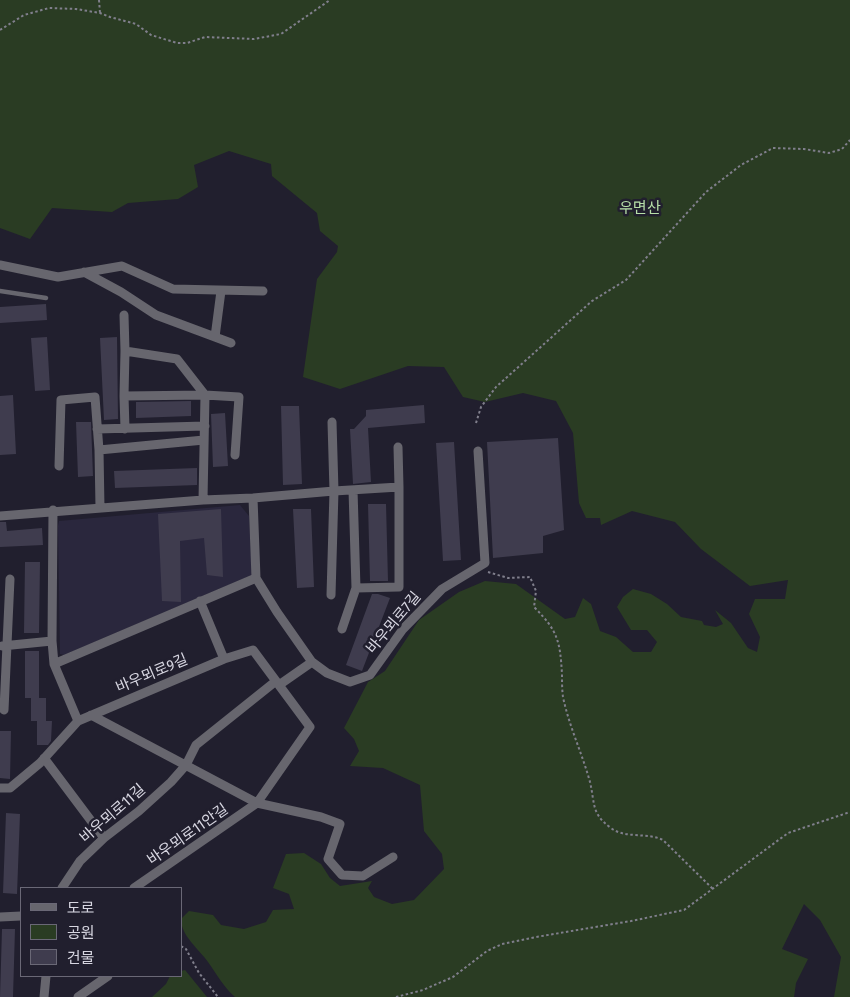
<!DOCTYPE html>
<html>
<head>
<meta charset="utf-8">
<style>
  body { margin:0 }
  #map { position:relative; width:850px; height:997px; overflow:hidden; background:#211f2e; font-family:"Fira Sans Condensed","Noto Sans KR",sans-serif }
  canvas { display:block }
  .legend { position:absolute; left:20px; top:887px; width:162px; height:90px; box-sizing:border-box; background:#211f2e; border:1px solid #6a6876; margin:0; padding:6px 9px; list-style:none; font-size:15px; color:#d7d6e1 }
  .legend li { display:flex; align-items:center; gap:10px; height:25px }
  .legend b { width:25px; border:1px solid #6a6876 }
</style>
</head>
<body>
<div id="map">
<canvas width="850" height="997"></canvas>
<ul class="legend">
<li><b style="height:6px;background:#67666e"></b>도로</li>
<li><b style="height:14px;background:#2a3c23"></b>공원</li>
<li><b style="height:14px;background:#3f3c4e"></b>건물</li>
</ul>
</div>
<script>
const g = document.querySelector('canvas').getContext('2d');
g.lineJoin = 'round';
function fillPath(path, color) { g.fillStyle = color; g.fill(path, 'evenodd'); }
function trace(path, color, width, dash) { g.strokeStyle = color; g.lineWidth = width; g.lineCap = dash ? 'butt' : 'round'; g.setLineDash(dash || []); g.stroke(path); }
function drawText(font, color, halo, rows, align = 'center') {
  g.font = font + ' "Fira Sans Condensed","Noto Sans KR",sans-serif'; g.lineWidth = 5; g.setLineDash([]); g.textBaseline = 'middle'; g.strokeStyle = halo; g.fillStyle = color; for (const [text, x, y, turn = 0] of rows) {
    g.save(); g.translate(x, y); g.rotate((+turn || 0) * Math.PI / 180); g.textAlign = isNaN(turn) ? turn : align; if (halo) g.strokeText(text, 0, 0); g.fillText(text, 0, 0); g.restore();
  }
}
fillPath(new Path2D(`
  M240,505L249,516L252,575L64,655L60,654L58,526L59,521Z`), '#2a273d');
fillPath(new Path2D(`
  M0,0H850V997H834L841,957L820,920L804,904L782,949L808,959L796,983L794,997H235C222,985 218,976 208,962C199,949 181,936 181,919L189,911L213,915L221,925L244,929L266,922L273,910L294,909L289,894L273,888L286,854L304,853L321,864L330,878L340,886L372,881L368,888L374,897L392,904L414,900L444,869L442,854L424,831L420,785L383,768L350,766L359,751L354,739L344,728L368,682L385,671L419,620L459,592L485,581L516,584L565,619L575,617L583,598L591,604L600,631L616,637L633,652H651L657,642L647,630H631L617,607L623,597L633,589L651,594L667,604L681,617L702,621L704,625L716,627L723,624L715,610L731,623L748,648L757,652L760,637L749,614L755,599H785L788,580L750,586L701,549L675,522L632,511L601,525L600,518H586L579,503L573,433L556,401L523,393L485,402L463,397L444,367L408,366L340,389L303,377L317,279L337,252L338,246L320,231L317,213L272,176L271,164L229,151L194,165L198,187L178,199L128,203L112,212L52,208L30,239L0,228Z
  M185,970L207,997H152L166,984L170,976H181V971Z`), '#2a3c23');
fillPath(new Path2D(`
  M46,304L47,320L0,323V307Z
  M47,337L50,390L35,391L31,338Z
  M117,337L118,419L104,420L100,338Z
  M13,395L16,454L0,455V396Z
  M191,401V416L136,418V402Z
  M424,405L425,423L368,428L371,482L353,484L350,429H354L366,416V410Z
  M281,406H299L302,484L283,485Z
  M225,413L228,466L213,467L211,414Z
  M76,422H91L93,476L78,477Z
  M558,438L564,530L543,536V553L493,558L487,442Z
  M454,442L461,560L443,561L436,443Z
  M197,468V485L115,488L114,471Z
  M368,504H386L388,581H370Z
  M221,509L223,577L207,575L204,538L180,541L181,602L162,601L158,514Z
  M293,509H311L314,587L297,588Z
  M0,522H6L7,531L42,528L43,545L0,547Z
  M25,562H40L39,633H24Z
  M372,594H378L390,598L362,671L346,665Z
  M25,651H39V698H46V721H52L51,741L48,745H37V721H31V698H25Z
  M0,731H11L10,779L0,778Z
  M6,813L20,814L17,894L3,893Z
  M2,929H15L13,997H0Z`), '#3f3c4e');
trace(new Path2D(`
  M99,0L100,13
  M0,30L24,15L49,8L76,9L100,13L110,17L136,24L151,35L177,43H187L205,37L254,39L281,34L330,0
  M476,423L481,407L496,387L592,301L626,280L706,192L741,165L773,148L804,149L829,153L842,149L850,140
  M488,572L508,578L530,577L536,591L534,607C558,631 560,641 562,674C562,682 562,690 563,697C569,726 582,753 590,782C595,803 591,814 611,828C625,839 647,832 663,840L713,889
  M181,946L186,949L199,973L218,997
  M396,997L423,990L453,977L487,951L502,944L536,937L631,921L684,910L788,833L850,812`), '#807f8c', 2, [2.5, 2.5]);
trace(new Path2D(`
  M0,291L46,298`), '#67666e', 4.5);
trace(new Path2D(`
  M0,265L58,277L122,266L173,289L263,291
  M84,272L121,292L156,315L215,337
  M221,291L215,337L231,343
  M124,315L125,351
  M125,351L177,359L205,395L124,396Z
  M124,396L125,429
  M97,429L205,426
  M398,447L399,487
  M59,466L61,400L95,397L99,450
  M253,498L256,578L277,612L312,662L327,673L350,682L370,675L403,629L442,589L485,563L478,451
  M203,500L205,395L239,397L235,455
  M100,508L99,450L204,440
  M53,510L52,641L54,664L78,721
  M0,516L203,500L253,498L334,491L399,487V587L356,588L353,490
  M331,595L334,491L332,422
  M200,601L224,659
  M342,629L356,588
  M2,646L52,641
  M54,664L256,578
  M279,685L312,662
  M4,710L10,579
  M91,715L257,803L321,817L340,824L328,859L342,875L363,876L393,857
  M44,758L104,838
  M0,788H10L40,763L78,721L224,659L253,650L310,727L257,803L134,888
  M62,888L80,861L104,838L139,811L171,782L186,765L196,745L276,681
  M0,917L21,916
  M44,997L46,976
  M78,997L108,976`), '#67666e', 9);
drawText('15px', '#b7dfa8', '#211f2e', [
  ["우면산",640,209]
]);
drawText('15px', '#d7d6e1', '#211f2e', [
  ["바우뫼로7길",394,623,-50],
  ["바우뫼로9길",152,674,-23],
  ["바우뫼로11길",113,814,-41],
  ["바우뫼로11안길",188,835,-35]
]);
</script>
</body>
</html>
